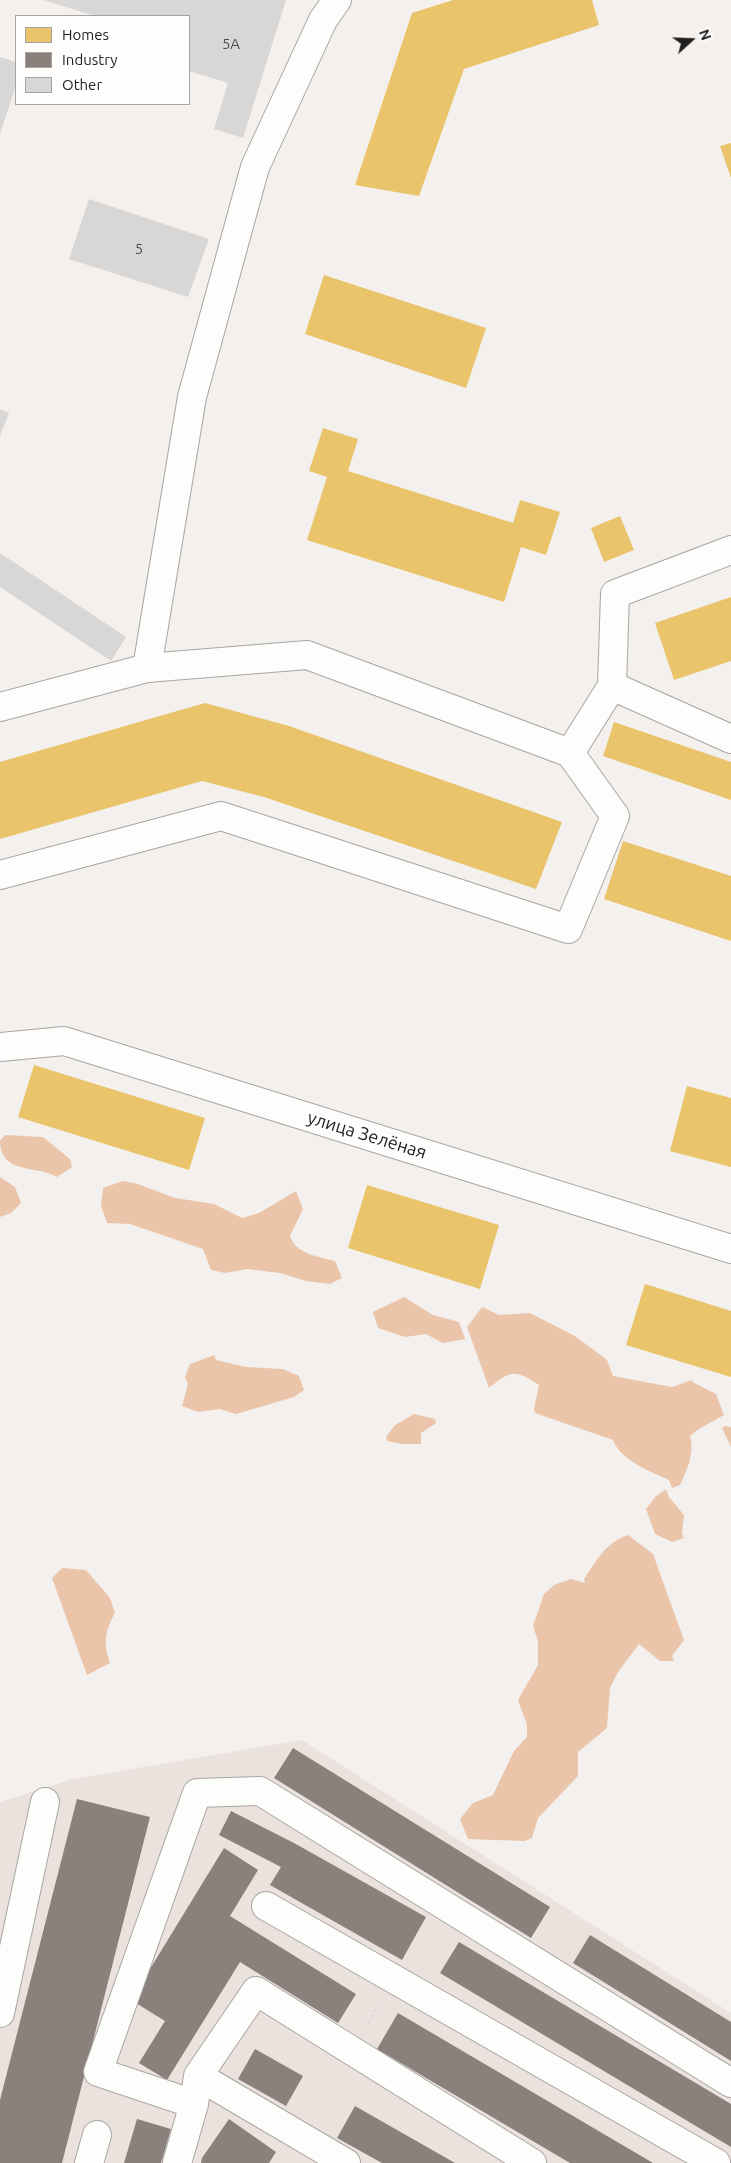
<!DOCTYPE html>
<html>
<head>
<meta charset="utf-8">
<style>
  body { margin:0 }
  #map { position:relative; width:731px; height:2163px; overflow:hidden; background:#f3f0ee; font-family:Ubuntu,sans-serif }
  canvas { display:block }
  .legend { position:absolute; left:15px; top:15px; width:175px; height:90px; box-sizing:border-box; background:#fffefd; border:1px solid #a6a4a3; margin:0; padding:6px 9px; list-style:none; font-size:15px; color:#201e1d }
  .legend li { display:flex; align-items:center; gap:10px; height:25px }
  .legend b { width:25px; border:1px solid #a6a4a3 }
  .north { position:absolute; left:666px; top:15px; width:50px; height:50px; -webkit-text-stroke:4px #fffefd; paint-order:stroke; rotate:70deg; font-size:14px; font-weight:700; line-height:20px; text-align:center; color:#201e1d }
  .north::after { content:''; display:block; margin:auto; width:18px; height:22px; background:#201e1d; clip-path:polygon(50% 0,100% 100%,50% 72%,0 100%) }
</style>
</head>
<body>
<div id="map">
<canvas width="731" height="2163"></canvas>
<ul class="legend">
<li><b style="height:14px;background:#e9c46a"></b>Homes</li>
<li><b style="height:14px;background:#8a817c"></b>Industry</li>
<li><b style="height:14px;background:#d9d7d6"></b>Other</li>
</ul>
<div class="north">N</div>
</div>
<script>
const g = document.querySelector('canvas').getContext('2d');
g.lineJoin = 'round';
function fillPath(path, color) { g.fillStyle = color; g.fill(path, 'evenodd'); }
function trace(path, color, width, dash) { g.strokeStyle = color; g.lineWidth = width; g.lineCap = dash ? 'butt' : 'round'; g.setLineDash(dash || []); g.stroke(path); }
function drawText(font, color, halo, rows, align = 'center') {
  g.font = font + ' Ubuntu,sans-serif'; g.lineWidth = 5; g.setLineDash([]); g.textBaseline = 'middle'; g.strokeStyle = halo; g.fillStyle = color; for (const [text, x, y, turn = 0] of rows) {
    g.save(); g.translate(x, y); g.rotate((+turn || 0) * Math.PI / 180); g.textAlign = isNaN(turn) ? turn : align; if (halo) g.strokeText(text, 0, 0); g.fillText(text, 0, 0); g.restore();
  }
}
fillPath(new Path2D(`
  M302,1740L731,2013V2163H0V1802L73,1779Z`), '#ebe2dd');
fillPath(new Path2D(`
  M5,1135L43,1137L70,1159L72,1167L57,1177C37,1165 1,1175 0,1141Z
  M0,1177L15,1187L21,1203L11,1213L0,1217Z
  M123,1181L138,1184L175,1198L214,1204L242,1218L259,1213L296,1191L303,1209L290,1236C296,1254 319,1257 335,1261L342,1278L330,1284L306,1281L280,1273L247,1269L225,1273L211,1270L203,1249L130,1224L107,1223L101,1206L103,1188Z
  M404,1297L433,1315L459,1322L465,1339L443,1343L426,1334L405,1337L378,1328L373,1312Z
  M482,1307L499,1315L530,1313L575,1336L607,1360L613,1376L672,1387L692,1380L694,1383L716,1394L724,1415L697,1430L690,1436C695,1452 687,1471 680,1485L672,1488L669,1480C650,1471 621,1461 613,1440L535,1413L534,1409L539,1385C515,1369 511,1370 489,1388L467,1327Z
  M214,1355L216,1360L246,1367L283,1369L299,1376L304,1390L294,1397L236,1414L220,1409L198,1412L182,1406L188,1384L185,1377L190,1364Z
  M414,1414L435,1419L436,1423L421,1433V1444H402L387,1441L386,1437L395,1425Z
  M725,1426L731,1427V1447L722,1428Z
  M666,1489L669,1497L684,1515L682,1533L684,1538L672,1542L655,1534L646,1509L655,1497Z
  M628,1535L653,1554L684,1640L672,1656L674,1661H660L639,1644L618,1672L610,1688L607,1728L578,1752V1776L538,1818L532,1838L524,1841L468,1839L460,1819L473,1803L493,1795L514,1751L527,1737V1725L518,1700L538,1665V1641L533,1626L544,1594L554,1585L571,1579L585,1583L584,1579C597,1560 605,1543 628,1535Z
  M62,1568L86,1570L110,1598L115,1613C105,1631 103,1643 110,1663L87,1675L52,1578Z`), '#eac5aa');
fillPath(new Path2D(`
  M453,0H592L599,25L464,69L419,196L355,185L412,13Z
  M731,143V178L720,146Z
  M324,275L486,328L466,388L305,334Z
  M323,428L358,439L348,471L513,523L520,500L560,512L546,555L521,547L504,602L307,540L327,477L309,471Z
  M620,516L634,550L604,562L591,528Z
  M731,597V661L674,680L655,623Z
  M205,703L289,726L562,822L536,889L264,797L202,781L0,839V762Z
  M614,722L731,762V800L603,756Z
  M623,841L731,876V941L604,899Z
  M34,1065L205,1118L189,1170L18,1117Z
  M687,1086L731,1098V1167L670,1151Z
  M367,1185L499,1225L480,1289L348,1248Z
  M645,1284L731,1311V1377L626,1345Z`), '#e9c46a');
fillPath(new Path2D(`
  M293,1748L550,1907L531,1938L274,1778Z
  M77,1799L150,1817L62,2163H0V2100Z
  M231,1811L294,1843L426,1917L402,1960L270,1885L281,1867L219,1835Z
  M224,1848L258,1870L230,1916L356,1994L338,2023L240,1962L167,2080L139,2063L165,2021L131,2000Z
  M590,1935L731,2022V2061L573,1963Z
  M459,1942L731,2104V2147L440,1973Z
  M398,2013L653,2163H570L377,2049Z
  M255,2049L303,2076L286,2106L238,2079Z
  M355,2106L455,2163H382L337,2138Z
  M137,2119L171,2129L161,2163H124Z
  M229,2119L276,2152L269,2163H201L202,2158Z`), '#8a817c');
fillPath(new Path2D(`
  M44,0H286L243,138L214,129L228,83L189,71V16H95Z
  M0,57L16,62V85L0,134Z
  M89,199L209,239L188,297L69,259Z
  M0,409L9,413L0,436Z
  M0,553L126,637L111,661L0,587Z`), '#d9d7d6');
const minor = new Path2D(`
  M612,686L731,739
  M0,707L147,668L192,397L255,167L323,20L337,0
  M570,753L612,686L615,594L731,550
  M0,875L221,816L568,929L615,816L570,753L307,655L147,668
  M0,1047L64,1041L731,1249
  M266,1906L716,2163
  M0,2013L45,1802
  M198,2076L346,2163
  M194,2104L98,2072L197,1793L260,1791L731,2083
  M89,2163L97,2135
  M177,2163L194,2104L198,2076L256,1991L532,2163`);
trace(minor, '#a8a5a4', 30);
trace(new Path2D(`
  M368,2023L379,2005`), '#dbdada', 3, [2.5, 4]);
trace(minor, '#fdfdfc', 28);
drawText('15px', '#504e4d', null, [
  ["5А",231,44],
  ["5",139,249]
]);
drawText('18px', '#201e1d', '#fffefd', [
  ["улица Зелёная",367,1135,17]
]);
</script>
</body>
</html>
